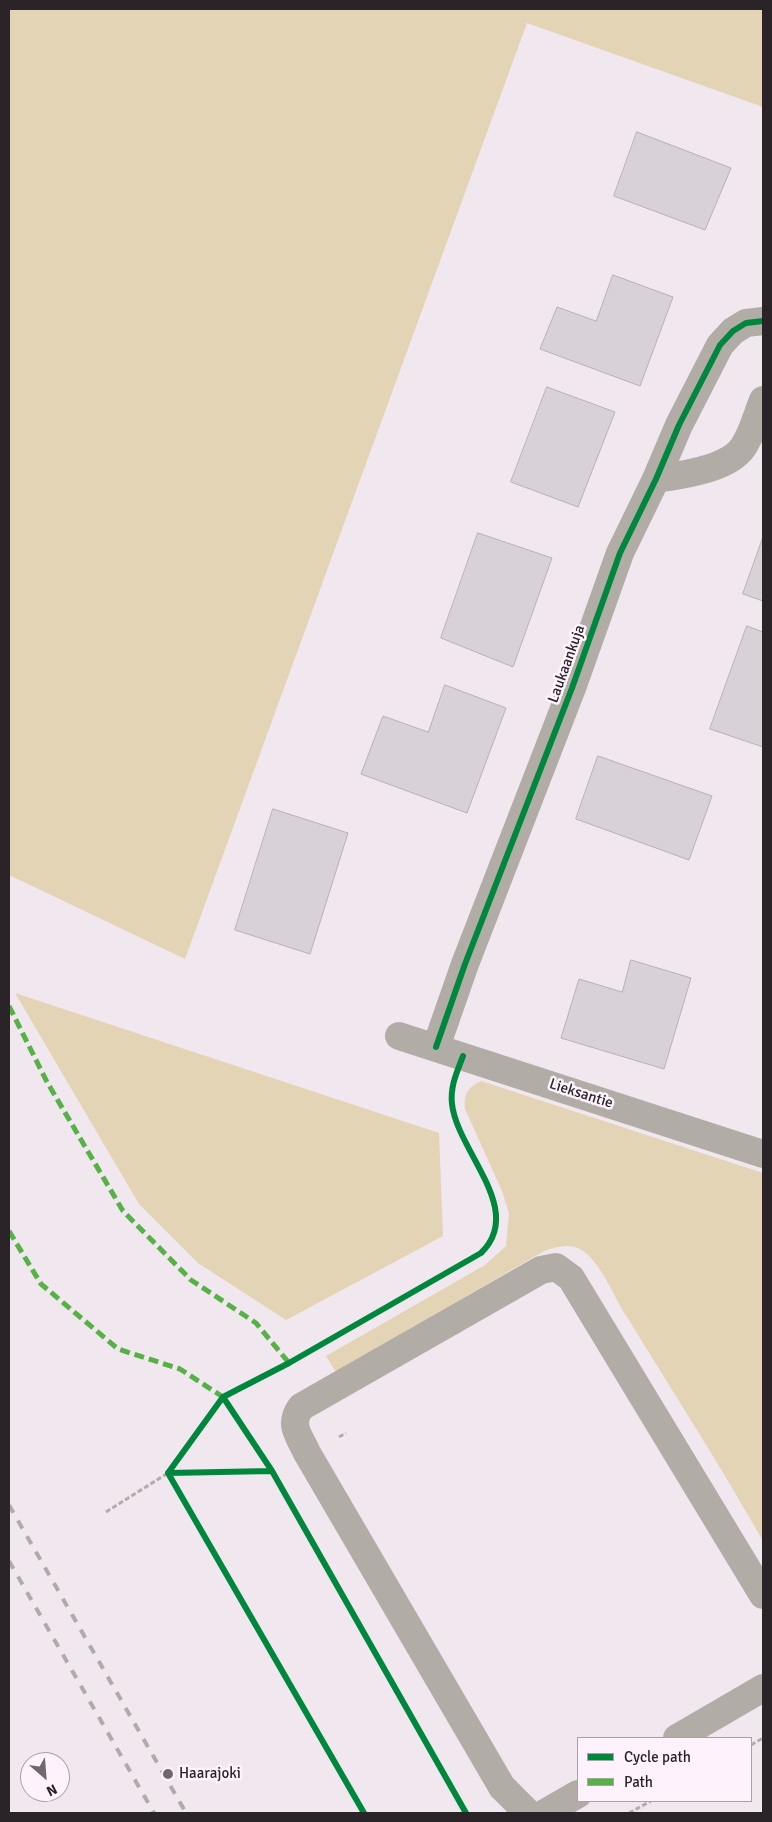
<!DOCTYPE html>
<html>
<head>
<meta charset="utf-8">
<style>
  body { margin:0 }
  #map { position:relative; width:772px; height:1822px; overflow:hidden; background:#f1e7ef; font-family:Signika,sans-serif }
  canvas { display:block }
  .frame { position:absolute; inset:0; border:10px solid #2a2429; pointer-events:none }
  .legend { position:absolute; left:577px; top:1737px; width:175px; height:65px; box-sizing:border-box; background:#fef3fc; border:1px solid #a9a0a8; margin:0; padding:6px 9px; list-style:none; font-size:15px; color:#2a2429 }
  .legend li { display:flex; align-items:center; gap:10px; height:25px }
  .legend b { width:25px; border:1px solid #a9a0a8 }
  .north { position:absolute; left:20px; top:1752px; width:50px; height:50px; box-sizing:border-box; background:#fef3fc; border:1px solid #a9a0a8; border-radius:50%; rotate:153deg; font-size:14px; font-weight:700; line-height:20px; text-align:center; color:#2a2429 }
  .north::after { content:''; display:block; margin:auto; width:18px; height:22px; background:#70686e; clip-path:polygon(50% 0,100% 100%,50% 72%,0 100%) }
</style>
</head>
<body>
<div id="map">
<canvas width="772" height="1822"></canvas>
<div class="frame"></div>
<ul class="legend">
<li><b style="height:6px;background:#00873e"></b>Cycle path</li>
<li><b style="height:6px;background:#56b246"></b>Path</li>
</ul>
<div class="north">N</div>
</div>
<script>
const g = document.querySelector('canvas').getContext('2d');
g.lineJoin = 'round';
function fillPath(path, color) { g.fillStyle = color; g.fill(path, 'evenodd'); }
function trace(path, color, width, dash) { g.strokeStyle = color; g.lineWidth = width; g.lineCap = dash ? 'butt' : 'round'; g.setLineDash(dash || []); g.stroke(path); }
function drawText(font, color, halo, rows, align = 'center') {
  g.font = font + ' Signika,sans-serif'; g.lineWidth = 5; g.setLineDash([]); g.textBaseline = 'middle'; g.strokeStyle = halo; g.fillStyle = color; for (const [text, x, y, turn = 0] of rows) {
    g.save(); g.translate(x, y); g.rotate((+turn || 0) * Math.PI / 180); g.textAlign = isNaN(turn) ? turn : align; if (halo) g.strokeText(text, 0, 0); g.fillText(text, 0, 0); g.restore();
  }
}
fillPath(new Path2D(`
  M9,9H763V107L527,23L185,959L9,875Z
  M15,993L439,1133L443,1236L286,1320L198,1263L139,1204Z
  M481,1081L763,1173V1541C720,1465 673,1392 627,1317C614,1298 601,1261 580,1249C569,1243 555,1247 544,1251L336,1372L326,1356L485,1265L506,1246L509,1213L502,1191L465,1109C464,1094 467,1088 481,1081Z`), '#e3d4b6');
const building = new Path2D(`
  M637,132L731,168L705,230L614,196Z
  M613,275L673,297L640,386L540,349L557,307L596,321Z
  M547,387L615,412L578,507L511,482Z
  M478,533L552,558L513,667L441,638Z
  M763,537V601L743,594Z
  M747,626L763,632V747L710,729Z
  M445,685L506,708L467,813L361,774L383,716L428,732Z
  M598,756L712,796L689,860L576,819Z
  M273,809L348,833L310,954L235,930Z
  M631,960L691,978L664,1069L561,1038L579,979L622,992Z`);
fillPath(building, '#d8d1d7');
trace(building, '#b8b0b6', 1);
trace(new Path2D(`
  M339,1437L346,1433
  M106,1512L168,1473
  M751,1745L763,1738
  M629,1813L651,1801`), '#b2acab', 3, [5, 2.5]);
trace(new Path2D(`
  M656,479C682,475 732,469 745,444C753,431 757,415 763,400
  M399,1036L763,1154
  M436,1047L465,964L572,688L620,553L656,479L679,425L720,345L733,331L746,323L763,321
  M677,1738L763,1688
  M528,1813L502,1787L307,1453C299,1435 288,1425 301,1407L541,1270L556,1267L571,1278L763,1595
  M545,1813L578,1794`), '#b2aca7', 28);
trace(new Path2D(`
  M9,1505L186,1813
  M9,1561L154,1813`), '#b0aba9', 4, [9, 9]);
trace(new Path2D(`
  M9,1006L47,1082L123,1211L191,1280L256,1323L289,1363
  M9,1231L41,1284L118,1349L180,1369L223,1397`), '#56b246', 5, [10, 5]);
trace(new Path2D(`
  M436,1047L465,964L572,688L620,553L656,479L679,425L720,345L733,331L746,323L763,321
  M223,1397L272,1471L466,1813
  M168,1473L272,1471
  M364,1813L168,1473L223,1397L289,1363L481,1253C526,1210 457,1151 452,1104C450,1086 457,1072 463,1056`), '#00873e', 6);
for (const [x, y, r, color] of [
  [168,1774,6,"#70686e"]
]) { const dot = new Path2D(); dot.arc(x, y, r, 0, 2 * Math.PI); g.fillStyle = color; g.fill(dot); trace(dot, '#fef3fc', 2); }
drawText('15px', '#2a2429', '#fef3fc', [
  ["Laukaankuja",567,664,-70],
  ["Lieksantie",581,1094,18]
]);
drawText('15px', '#2a2429', '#fef3fc', [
  ["Haarajoki",179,1774]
], 'left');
</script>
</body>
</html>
